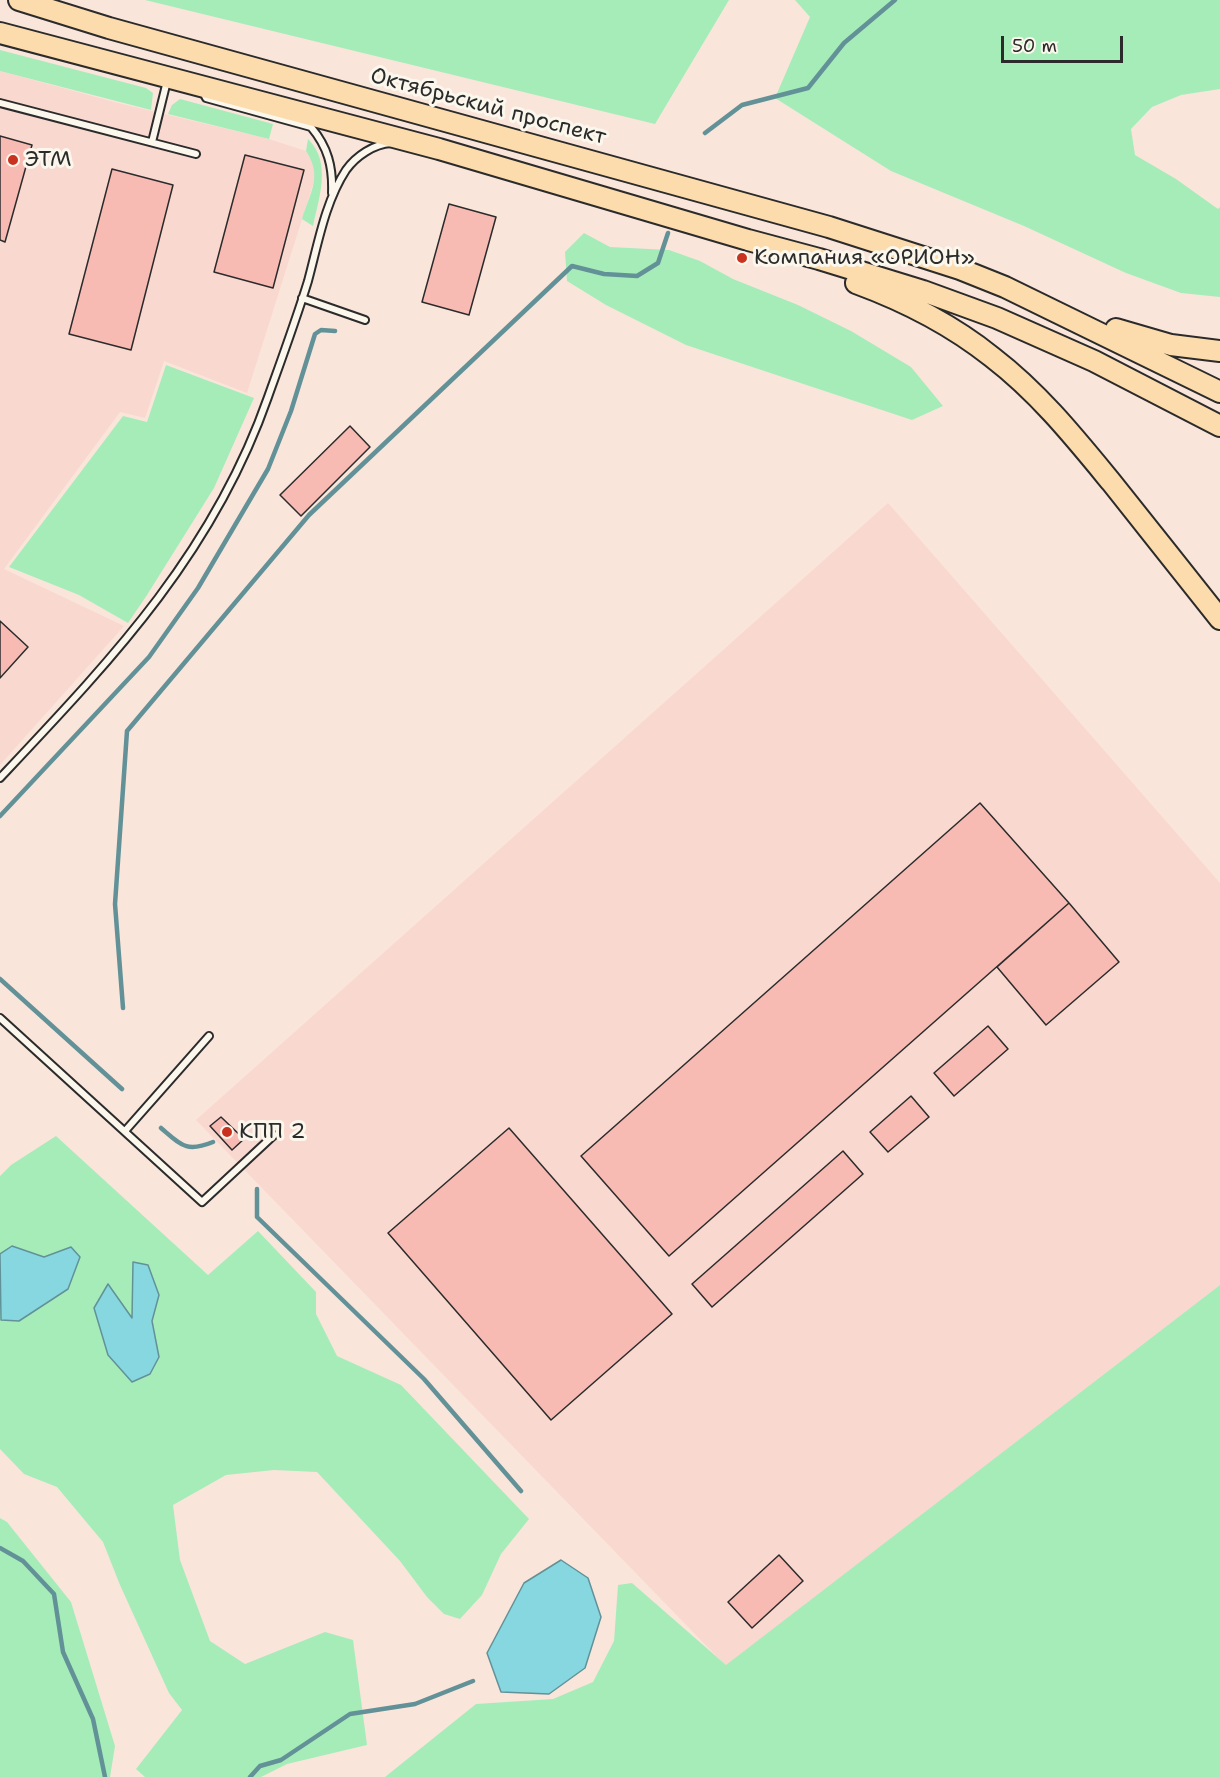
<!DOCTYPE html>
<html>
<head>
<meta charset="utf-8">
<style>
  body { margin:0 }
  #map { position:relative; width:1220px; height:1777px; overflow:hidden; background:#fae5db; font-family:"Shantell Sans",sans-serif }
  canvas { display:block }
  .scale { position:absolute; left:1001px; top:36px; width:122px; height:27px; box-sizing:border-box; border:3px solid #2b2b2b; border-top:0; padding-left:8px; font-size:18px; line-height:21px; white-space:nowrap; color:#2b2b2b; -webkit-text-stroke:4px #fbf7ec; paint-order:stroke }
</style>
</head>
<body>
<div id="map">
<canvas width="1220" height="1777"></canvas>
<div class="scale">50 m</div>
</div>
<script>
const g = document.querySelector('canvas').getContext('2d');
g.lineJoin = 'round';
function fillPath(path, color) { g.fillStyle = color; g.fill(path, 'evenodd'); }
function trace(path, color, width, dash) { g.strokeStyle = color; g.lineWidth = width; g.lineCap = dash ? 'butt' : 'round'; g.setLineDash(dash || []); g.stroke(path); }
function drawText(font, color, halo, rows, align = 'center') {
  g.font = font + ' "Shantell Sans",sans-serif'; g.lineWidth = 6; g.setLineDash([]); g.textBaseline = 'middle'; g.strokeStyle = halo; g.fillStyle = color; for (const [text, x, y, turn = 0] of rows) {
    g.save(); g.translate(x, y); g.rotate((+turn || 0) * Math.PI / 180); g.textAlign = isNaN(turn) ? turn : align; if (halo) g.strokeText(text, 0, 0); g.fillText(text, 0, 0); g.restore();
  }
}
fillPath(new Path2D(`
  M0,71L118,103L269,139L306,151L312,161L316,175L247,393L164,361L145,418L120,412L4,569L124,626L0,765Z
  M888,503L1220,883V1285L726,1666L196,1120Z`), '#f9d8cf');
fillPath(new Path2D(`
  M145,0H729L655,124Z
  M795,0H1220V89L1181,95L1152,107L1131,129L1135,155L1176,179L1218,209L1220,207V297L1181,293L1126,273L1024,226L891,171L775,98L810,17Z
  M0,50L146,88L153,93L151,110L0,71Z
  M180,99L273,124L269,139L168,114L172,105Z
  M308,139C332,162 319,198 313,226L302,219C310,192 323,177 306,151Z
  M584,233L610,247L669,250L700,261L733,279L798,305L851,331L911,367L943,406L912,420L686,345L606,305L567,281L565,252Z
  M166,365L254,398L214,488L147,595L128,623L79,595L9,567L123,416L147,422Z
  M56,1136L208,1275L258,1231L316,1292V1314L337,1356L401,1385L529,1519L501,1554L482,1595L460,1619L444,1614L427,1597L400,1561L317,1472L274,1470L226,1475L173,1505L180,1560L210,1641L245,1664L325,1632L353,1640L367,1745L287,1764L261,1777H145L136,1769L182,1710L169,1693L120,1585L103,1542L57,1487L24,1474L0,1449V1176L11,1165Z
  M1220,1285V1777H385L476,1704L553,1699L593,1682L614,1641L618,1585L632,1583L726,1665Z
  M0,1518L7,1522L71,1602L115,1746L110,1777H0Z`), '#a6ecb9');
const water = new Path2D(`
  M12,1246L44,1257L71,1247L80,1257L68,1289L19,1321L1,1320L0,1254Z
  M133,1262L148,1265L159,1295L152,1321L159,1357L150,1374L132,1382L108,1355L94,1308L108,1284L132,1318Z
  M561,1560L588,1578L601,1617L585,1668L549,1694L501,1692L487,1653L524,1583Z`);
fillPath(water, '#86d7e0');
trace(water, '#629298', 1.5);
trace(new Path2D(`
  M705,133L742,105L808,88L844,43L895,0
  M0,816L149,657L198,588L268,469L291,411L315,334L321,330L335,331
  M0,979L122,1089
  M123,1008L115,904L127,731L309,515L572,266L604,274L637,276L658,263L668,233
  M161,1128C181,1145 186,1153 213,1142
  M257,1189V1217L424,1379L521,1491
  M0,1548L23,1561L54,1594L63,1652L93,1719L105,1777
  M250,1777L260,1766L281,1760L350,1714L415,1704L473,1681`), '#629298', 4.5);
const building = new Path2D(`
  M0,136L32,145L5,242L0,240Z
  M245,155L304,170L273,288L214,272Z
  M112,169L173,185L131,350L69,334Z
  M449,204L496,217L469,315L422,302Z
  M350,426L370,447L301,516L280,495Z
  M0,621L28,647L0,678Z
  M980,803L1069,903L669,1256L581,1156Z
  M1069,903L1119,962L1046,1025L997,967Z
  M988,1026L1008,1049L954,1096L934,1073Z
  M911,1096L929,1117L888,1152L870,1132Z
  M221,1117L244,1139L232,1150L210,1126Z
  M509,1128L672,1314L551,1420L388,1233Z
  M843,1151L863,1174L712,1307L692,1284Z
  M779,1555L803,1581L752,1628L728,1602Z`);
fillPath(building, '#f7bbb4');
trace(building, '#2b2b2b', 1.5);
const service = new Path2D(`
  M203,92L206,98L311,127C328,147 333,167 332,193
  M0,103L196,154
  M152,142L167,81
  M302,298L365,320
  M0,778C112,659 213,554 268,397C282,358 296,320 308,281C318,244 325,202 346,170C356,156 374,144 391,143
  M0,1018L202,1202L274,1135
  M125,1131L209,1036`);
const primary = new Path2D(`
  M19,0L109,28L829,227L960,269L1005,287L1220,392
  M0,33L439,149L748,240L819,259L923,291L997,318L1094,361L1220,426
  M856,283C905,301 952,325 992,357C1039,393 1075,438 1112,483C1148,528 1184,574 1220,619
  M1116,329L1171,345L1220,351`);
trace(service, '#2b2b2b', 10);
trace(primary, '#2b2b2b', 24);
trace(service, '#fbf7ec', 6);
trace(primary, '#fcdcac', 20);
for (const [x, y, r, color] of [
  [13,160,6,"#c8321e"],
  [742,258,6,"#c8321e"],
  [227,1132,6,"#c8321e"]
]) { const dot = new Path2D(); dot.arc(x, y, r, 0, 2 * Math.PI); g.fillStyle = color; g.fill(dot); trace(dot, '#fbf7ec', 2); }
drawText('22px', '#2b2b2b', '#fbf7ec', [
  ["Октябрьский проспект",488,107,15]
]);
drawText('22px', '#2b2b2b', '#fbf7ec', [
  ["ЭТМ",25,160],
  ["Компания «ОРИОН»",754,258],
  ["КПП 2",239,1132]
], 'left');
</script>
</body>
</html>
